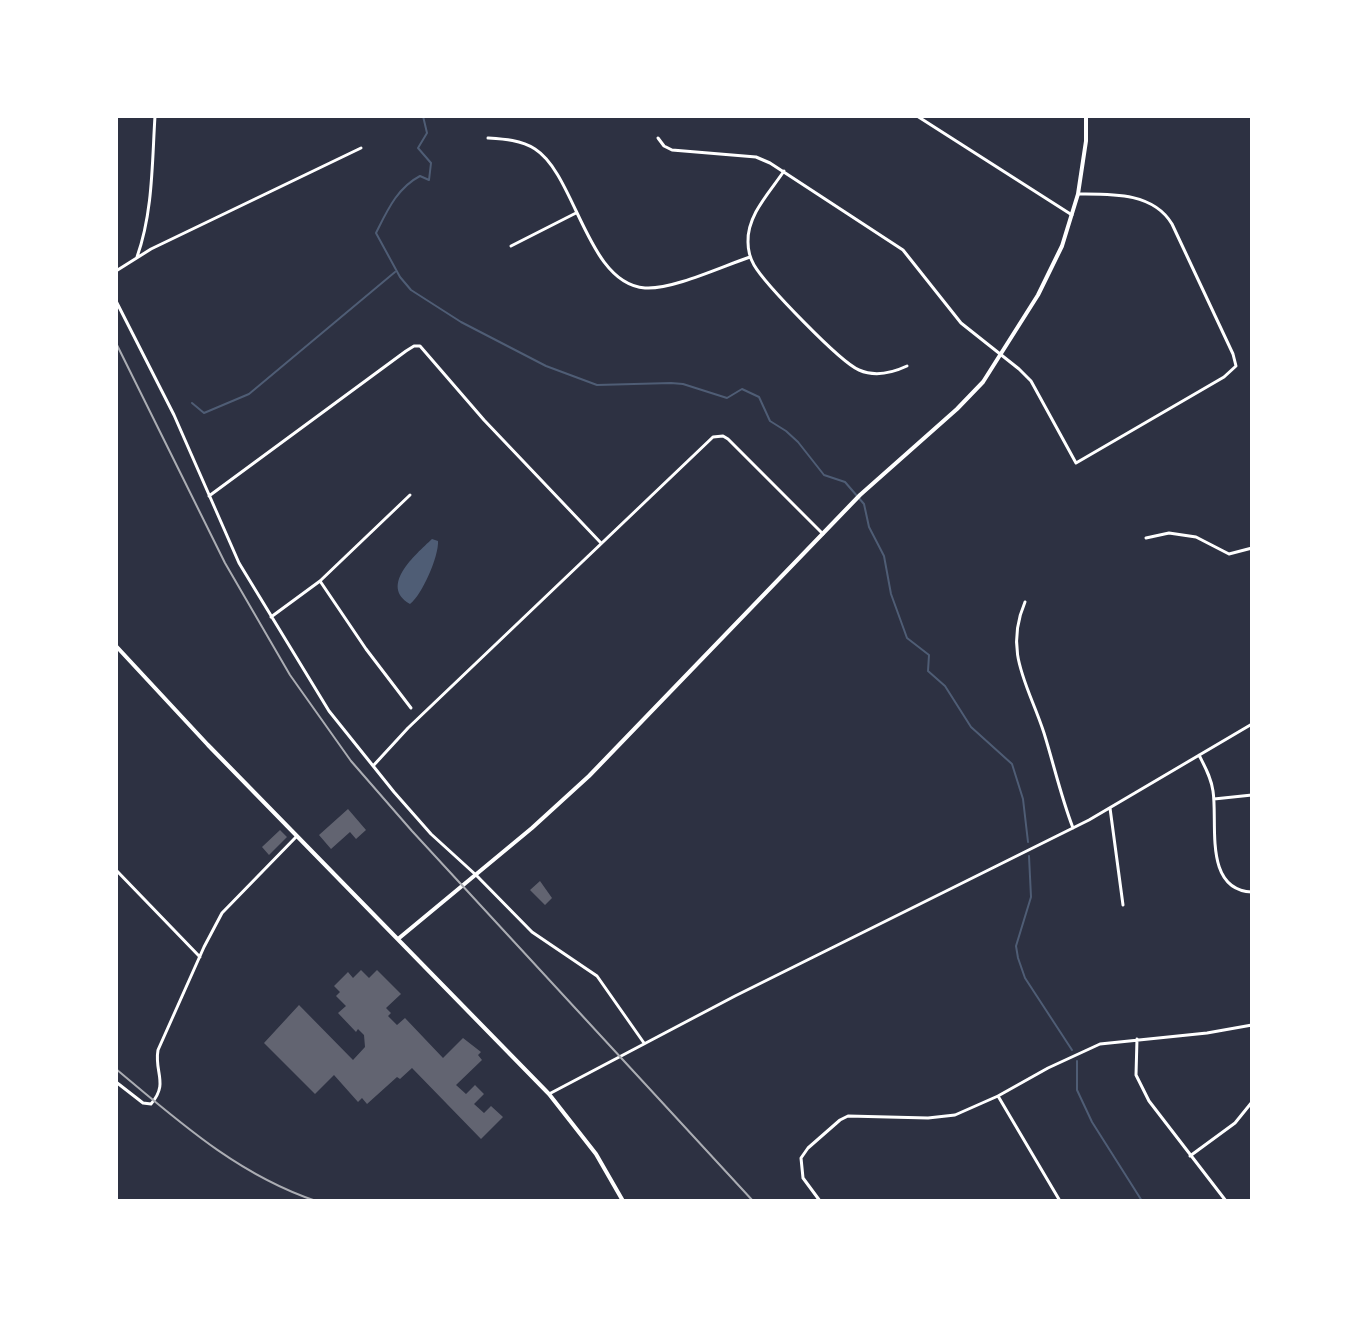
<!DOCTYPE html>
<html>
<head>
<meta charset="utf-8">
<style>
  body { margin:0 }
  #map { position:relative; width:1368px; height:1317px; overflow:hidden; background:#2d3142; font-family:"Space Grotesk",sans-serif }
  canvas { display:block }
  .frame { position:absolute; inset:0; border:118px solid #fff; pointer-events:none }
</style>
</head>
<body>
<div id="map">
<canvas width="1368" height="1317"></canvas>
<div class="frame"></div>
</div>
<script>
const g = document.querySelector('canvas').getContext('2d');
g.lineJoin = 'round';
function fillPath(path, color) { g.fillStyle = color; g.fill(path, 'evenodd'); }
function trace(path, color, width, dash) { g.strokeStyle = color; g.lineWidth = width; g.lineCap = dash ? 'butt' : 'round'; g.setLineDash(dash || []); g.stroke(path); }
fillPath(new Path2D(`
  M432,539L438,541C439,556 422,595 410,604C379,586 415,555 432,539Z`), '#4f5d75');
trace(new Path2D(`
  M423,116L427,133L418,148L431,163L429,180L420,176C397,188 387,211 376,233L400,277L411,290L461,322L546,366L597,385L671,383L683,384L727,398L742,389L759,397L770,421L786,431L798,442L824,475L845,482L864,504L869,527L884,556L891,594L907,638L929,655L928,671L945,686L971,727L1012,764L1023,799L1028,842
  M192,403L204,413L249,394L395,272
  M1029,856L1031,897L1016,946L1018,958L1025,978L1072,1050
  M1077,1061V1090L1092,1122L1142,1201`), '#4f5d75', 2);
fillPath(new Path2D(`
  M348,809L366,830L356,839L350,832L331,849L319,835Z
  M280,830L287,837L269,855L262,847Z
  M540,881L552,898L545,905L530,890Z
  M361,970L369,978L377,970L401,994L386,1008L391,1013L388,1016L397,1025L405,1018L443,1058L463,1038L481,1052L478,1055L482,1060L456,1085L466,1094L475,1085L484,1094L474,1104L484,1113L491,1106L503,1117L481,1139L412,1068L400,1079L397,1077L367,1104L362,1098L358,1102L334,1075L315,1094L264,1043L299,1005L353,1060L365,1047L364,1035L358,1029L356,1032L338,1013L346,1006L336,996L340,992L334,986L348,972L353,978Z`), '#626471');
trace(new Path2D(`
  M917,116L1072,215
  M488,138C504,139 521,140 535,149C576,175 587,284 645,288C672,290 723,266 750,257
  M658,138L664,146L672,150L756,157L770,163L903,250L961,323L1019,369L1031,381L1076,463L1224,377L1236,366L1233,354L1172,224C1153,192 1111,194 1078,194
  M784,171C770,192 747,215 748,242C748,250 750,258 754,265C765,284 840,362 859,370C875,377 892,373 907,366
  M511,246L576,213
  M137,257C153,212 152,163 155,116
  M116,271L151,249L361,148
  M116,301L174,415L239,563L329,711L394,792L431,834L476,875L532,932L597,976L644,1043
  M209,496L406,351L414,346H420L484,420L601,543
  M1146,538L1169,533L1196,537L1229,554L1252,548
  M320,581L366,649L411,708
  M1025,602C1003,653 1029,686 1044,733C1054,765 1061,797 1073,828
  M271,617L320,581L410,495
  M1199,755C1205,767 1211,777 1213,791C1218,823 1203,890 1252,892
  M373,766L408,728L713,437L723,436L728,439L823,534
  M1214,799L1252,795
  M1110,808L1123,905
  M116,870L200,957
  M1137,1039L1136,1075L1149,1101L1226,1201
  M116,1082L143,1103L151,1104C169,1083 154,1073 158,1050L204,947L222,913L297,836
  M549,1094L735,996L1089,820L1252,724
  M998,1096L1060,1201
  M1190,1156L1235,1123L1252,1102
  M820,1201L803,1178L801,1158L808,1148L840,1120L848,1116L928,1118L955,1115L998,1096L1048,1068L1100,1044L1207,1033L1252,1025`), '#fff', 3);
trace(new Path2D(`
  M116,646L208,745L549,1094L596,1154L623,1201
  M398,939L532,828L589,776L860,495L957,409L983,382L1038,295L1062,246L1078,194L1086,141V116`), '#fff', 4);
trace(new Path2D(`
  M116,343L225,563L290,675L351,761L412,831L753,1201
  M116,1069C178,1121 238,1175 316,1201`), '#abadb3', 2);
</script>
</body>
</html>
